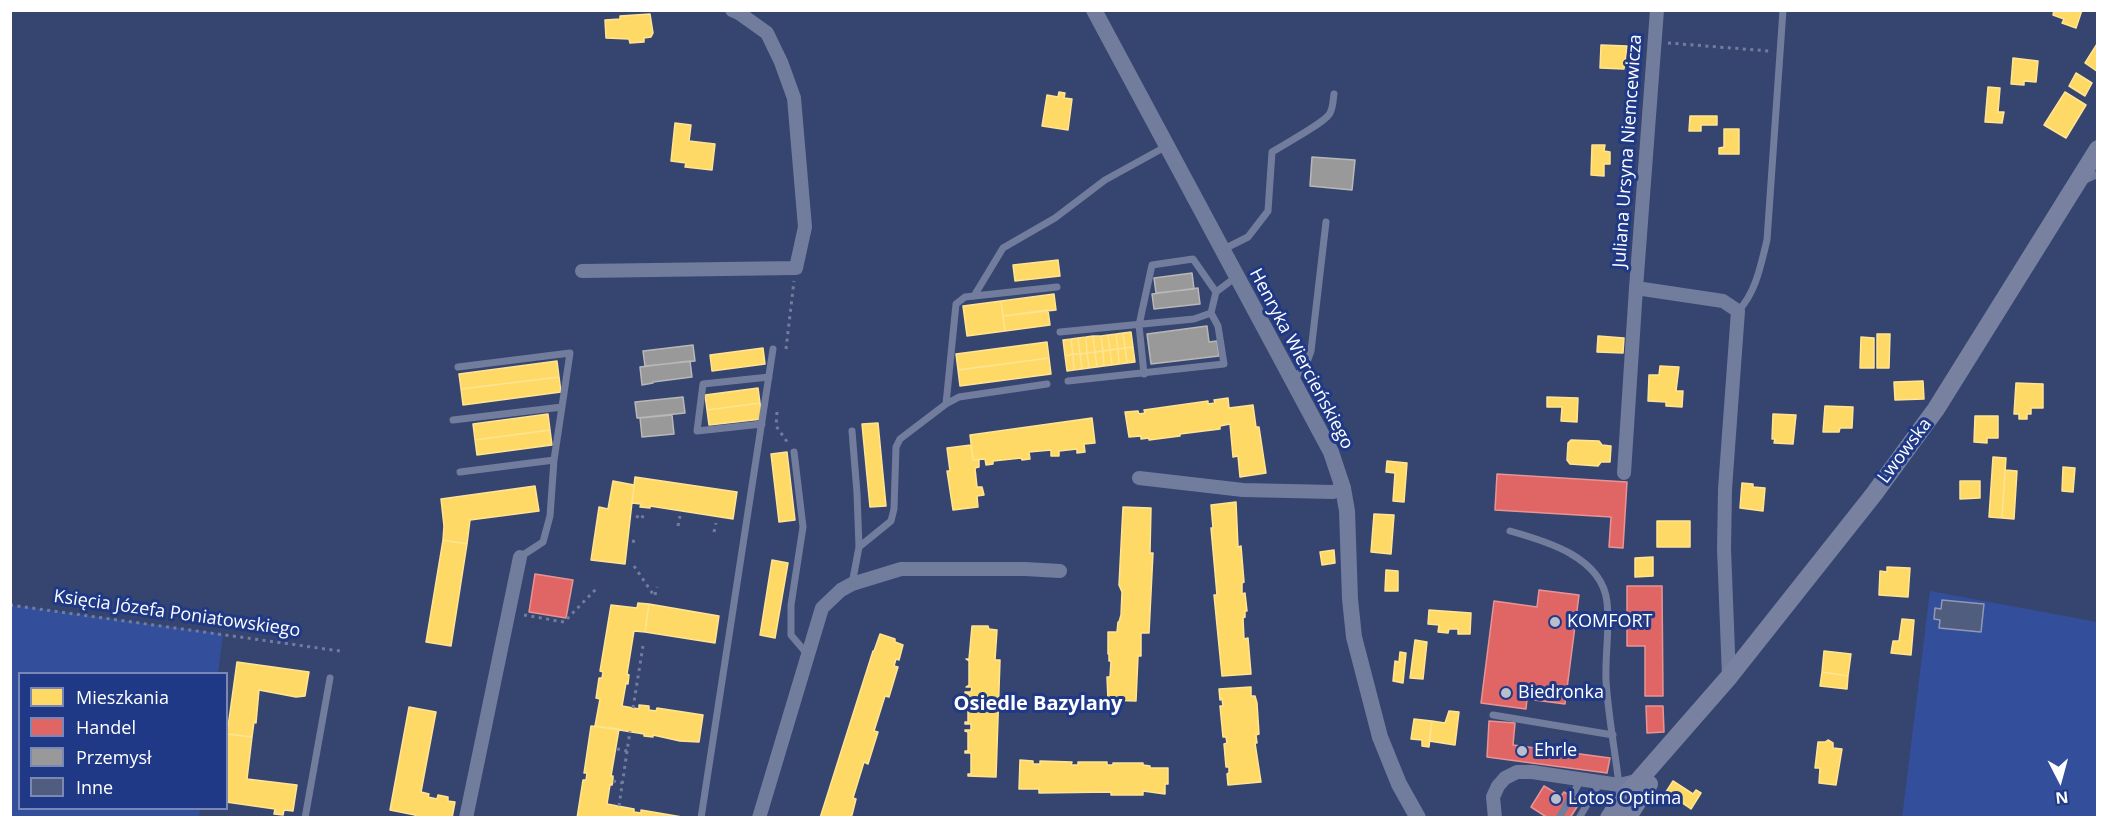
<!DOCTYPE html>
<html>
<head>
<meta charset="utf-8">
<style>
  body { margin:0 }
  #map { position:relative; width:2108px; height:828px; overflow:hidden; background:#36456f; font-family:"Open Sans",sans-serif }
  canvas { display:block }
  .frame { position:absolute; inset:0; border:12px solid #fff; pointer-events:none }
  .legend { position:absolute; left:18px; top:672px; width:210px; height:138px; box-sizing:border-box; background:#1f3986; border:2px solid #7988b6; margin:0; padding:8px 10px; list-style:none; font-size:18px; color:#fff }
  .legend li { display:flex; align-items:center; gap:12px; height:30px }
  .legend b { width:30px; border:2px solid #7988b6 }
  .north { position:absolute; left:2030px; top:750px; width:60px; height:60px; -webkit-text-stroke:4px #1f3986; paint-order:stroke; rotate:174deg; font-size:16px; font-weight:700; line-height:24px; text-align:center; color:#fff }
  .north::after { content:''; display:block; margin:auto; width:21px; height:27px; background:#fff; clip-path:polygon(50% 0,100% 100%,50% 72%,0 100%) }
</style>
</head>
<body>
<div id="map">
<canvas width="2108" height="828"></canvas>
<div class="frame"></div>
<ul class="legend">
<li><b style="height:16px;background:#ffd966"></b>Mieszkania</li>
<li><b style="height:16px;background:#e06666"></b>Handel</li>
<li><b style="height:16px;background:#999"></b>Przemysł</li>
<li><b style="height:16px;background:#505d7e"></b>Inne</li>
</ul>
<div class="north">N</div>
</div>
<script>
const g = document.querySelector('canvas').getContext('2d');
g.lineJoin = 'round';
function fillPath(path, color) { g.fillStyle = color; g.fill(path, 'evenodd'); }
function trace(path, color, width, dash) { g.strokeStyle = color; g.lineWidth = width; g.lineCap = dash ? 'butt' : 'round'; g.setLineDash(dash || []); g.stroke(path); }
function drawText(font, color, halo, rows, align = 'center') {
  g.font = font + ' "Open Sans",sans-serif'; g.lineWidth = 6; g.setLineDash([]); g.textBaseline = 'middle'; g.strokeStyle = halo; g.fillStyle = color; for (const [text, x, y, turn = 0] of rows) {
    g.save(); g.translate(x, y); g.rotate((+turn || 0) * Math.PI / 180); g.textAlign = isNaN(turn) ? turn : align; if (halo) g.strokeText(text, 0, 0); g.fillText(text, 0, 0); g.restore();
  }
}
fillPath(new Path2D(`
  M1930,591L2097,622V817L1902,818Z
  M11,605L223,634L218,673L20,674V808L200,809L199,817H11Z`), '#334f9c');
const homes = new Path2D(`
  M2054,10H2082L2076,28L2062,23L2064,19L2053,15Z
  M650,14L653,33L651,37L644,38V42L630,43L629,39L606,38L605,20L620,19V16Z
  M2097,44H2098V72L2085,63Z
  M1601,45L1627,46L1624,69L1600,68Z
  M2013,58L2038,61L2036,82L2024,81V85L2011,84Z
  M2076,73L2092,83L2085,96L2069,86Z
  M1988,87L2000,88L1998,112H2004L2002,123L1985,122Z
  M1059,92L1065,93L1064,98L1072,99L1068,130L1042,126L1047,95L1058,97Z
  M2065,92L2086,105L2066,138L2044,125Z
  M1690,116H1717V125H1701V131H1689Z
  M675,123L691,125L689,141L715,144L712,170L685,167L686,163L671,161Z
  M1724,129H1739V154H1719V148L1724,147Z
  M1592,145H1605L1604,151L1610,152V164H1604V176L1591,175Z
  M1058,260L1060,276L1015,281L1013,265Z
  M1054,294L1056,310L1003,316L1001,301Z
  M1001,301L1005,331L967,336L963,306Z
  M1048,310L1050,325L1005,331L1003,316Z
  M1131,332L1133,347L1125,348L1123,333Z
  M1123,333L1125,348L1118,349L1116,334Z
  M1116,334L1118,349L1110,350L1108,335Z
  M1877,334H1890L1889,368H1877Z
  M1108,335L1110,350L1103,351L1101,336Z
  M1093,336H1101L1103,351L1095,352Z
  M1093,336L1095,352L1087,353L1086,337Z
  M1598,336L1624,338L1623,353L1597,352Z
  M1086,337L1087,353L1080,354L1078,338Z
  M1861,337L1874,338V368H1860Z
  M1078,338L1080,354H1073L1071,339Z
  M1071,339L1073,354L1065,356L1063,340Z
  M1047,342L1049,358L958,370L956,354Z
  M1133,347L1135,362L1127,363L1125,348Z
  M763,348L765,364L712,371L710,355Z
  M1125,348L1127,363L1119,364L1118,349Z
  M1118,349L1119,364L1112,365L1110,350Z
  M1110,350L1112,365L1104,366L1103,351Z
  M1103,351L1104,366L1097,367L1095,352Z
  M1095,352L1097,367L1089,368L1087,353Z
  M1087,353L1089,368L1082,369L1080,354Z
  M1073,354H1080L1082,369L1074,370Z
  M1073,354L1074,370L1067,371L1065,356Z
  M1049,358L1051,374L960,386L958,370Z
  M557,361L559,377L461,389L459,374Z
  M1660,366L1679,367L1676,391H1683L1682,407L1666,406V402L1648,401L1649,375H1659Z
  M559,377L561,392L463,405L461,389Z
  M1923,381L1924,399L1895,400L1894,382Z
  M2016,383L2043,384V408H2031V414H2027V419H2019V414H2014Z
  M758,388L760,403L707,410L705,395Z
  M1547,397L1578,398L1577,422L1561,421L1562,407H1547Z
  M1228,398L1229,408L1253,405L1256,427H1259L1266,473L1240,477L1238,456L1233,457L1230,424L1220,426V429L1180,434V436L1149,440V438L1141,439V436L1129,437L1125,412L1138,411L1139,414L1145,413L1144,410L1208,401V404L1215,403L1214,400Z
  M760,403L762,419L709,425L707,410Z
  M1825,406L1853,407L1852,428H1840L1839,432H1823Z
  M548,414L550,430L475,440L473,424Z
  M1773,414L1796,415L1793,444L1774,443L1775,439H1772Z
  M1975,416H1998V438H1987V443L1974,442Z
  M1092,418L1095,443L1084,444L1085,452L1077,453V449L1059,451V456H1051V450L1029,452L1030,459L1022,460L1021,458L993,461V464L986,465L985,459L973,460L970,435Z
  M878,423L886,506L870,507L862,424Z
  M550,430L552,445L477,455L475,440Z
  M1571,440L1599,441L1602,445L1611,446L1610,462H1601L1598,466L1570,464L1567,460L1568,443Z
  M971,445L973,460H979V467L975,468L977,487H982L984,495L977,496L978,507L953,510L947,471H950L947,448Z
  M787,452L795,520L779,522L771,454Z
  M1993,457L2006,458L2002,518L1989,517Z
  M1387,461L1407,463L1404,502L1393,501L1395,473L1386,472Z
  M2063,467L2075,468L2073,492L2062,491Z
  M2005,470L2017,471L2014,519L2002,518Z
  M635,477L737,492L733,519L650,506V508L640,507L641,504L632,503Z
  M613,481L634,485L625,564L591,560L599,507L608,509Z
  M1960,481H1980V498L1960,499Z
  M1742,483L1753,484V487L1765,488L1763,511L1740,508Z
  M535,486L539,511L470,520L467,544L443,540L444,526L441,499Z
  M1236,502L1238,547L1241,546L1244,582L1242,583V594L1245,593L1247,611H1245V617L1243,618L1244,639L1248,638L1251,674L1222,676L1214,595H1217L1211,528H1213L1211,505Z
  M1123,507L1151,508L1150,553H1153L1149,633H1141V656H1138L1136,701L1108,700L1107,677H1110L1111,661H1109V654H1108V632H1117L1118,622H1119L1121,615L1122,592L1119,585Z
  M1374,514L1394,515L1391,554L1371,552Z
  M1657,521H1690V547H1657Z
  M443,540L467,544L451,646L426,642Z
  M1334,550L1335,563L1322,565L1320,552Z
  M1653,557V576L1635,577V558Z
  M772,560L788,563L775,638L760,635Z
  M1887,567L1910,568L1908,597L1879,595L1880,571L1887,572Z
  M1386,570L1398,571V591H1385Z
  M638,603L649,604L645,632L634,631L627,674L629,675L628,684L626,683L622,706L639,709V705L649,706V710L656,711L657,708L703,715L699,742L680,741L653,735V737L644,736V734L595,726L600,699L596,698L599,678H602L603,672L600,671L611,605L637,608Z
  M649,604L719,616L715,643L645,632Z
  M1429,610L1471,613L1470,634H1458V629H1449L1448,633L1438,632L1439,625L1428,624Z
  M1902,619L1914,620L1911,655L1891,653L1893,641H1899Z
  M972,626H988L989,629L997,630L995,660H1000L996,777L968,776V774H971V753H965V751H968V732L965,731V730H971V724H965V722H968V694H965V692H971L972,687H966L969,685V661L966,659H969Z
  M880,634L895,639V642L903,645L899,660L896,659L894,666L898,667L889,697L885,696L874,731L878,732L868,764L864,762L853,798L856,799L852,815L849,818H820L873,651H874Z
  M1415,640L1427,642L1423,679L1410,678Z
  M1824,651L1851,654L1848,676L1822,672Z
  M1400,652L1406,653L1403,683L1393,681L1395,661L1399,662Z
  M237,662L309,672L305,696L296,697L259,690L256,723L254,722L252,737L227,734Z
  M1822,672L1848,676L1847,689L1820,686Z
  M1251,687V696H1255L1257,703L1259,734L1256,735L1257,743H1255L1261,782L1228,785L1227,774L1229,773V767H1226L1224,744L1227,743L1226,737H1223L1220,706H1223L1222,699L1220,700L1219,689Z
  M409,707L436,712L421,792L429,794L428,797L437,799L438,795L448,797V801L455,802L452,818H415V815L390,810Z
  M1449,711L1459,712L1455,745L1429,741L1432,721L1445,723Z
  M1414,719L1432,721L1429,747L1422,746V740L1411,739Z
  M591,726L619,729L611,776H613V781L612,785H610L607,804L634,809V812L641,813V810L688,818H577L583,780H586L587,773H584Z
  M227,734L252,737L247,779L297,785L293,811L284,810L283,815L274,814L275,809L226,802Z
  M1828,740L1833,743V748L1842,749L1836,785L1819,783L1820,768H1815L1818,742H1825Z
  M1020,760L1033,761V764H1040V761L1072,762L1071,765H1078V762H1107V765H1113V763H1143V765L1150,766V768H1168V784H1165V794L1143,791V795H1111V792L1039,793V789H1019Z
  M1673,781L1693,794L1696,790L1701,793L1691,809L1666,792Z`);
fillPath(homes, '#ffd966');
trace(homes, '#ffe494', 1.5);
const shops = new Path2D(`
  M1497,474L1627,482L1623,548L1609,547L1611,517L1495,510Z
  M535,574L573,580L566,618L529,612Z
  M1627,586H1662L1663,696H1645V646H1627Z
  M1539,590L1579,595L1565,704L1527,699L1526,709L1481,703L1494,601L1537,607Z
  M1646,706H1663L1664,732L1647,733Z
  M1489,721L1515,723L1513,745L1610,758L1607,773L1487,757Z
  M1544,786L1561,796L1564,792L1580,802L1570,818H1548L1531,807Z`);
fillPath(shops, '#e06666');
trace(shops, '#e99494', 1.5);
const industry = new Path2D(`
  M1312,157L1355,160L1352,190L1310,186Z
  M1192,273L1194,289L1156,293L1154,278Z
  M1198,288L1200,304L1154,309L1152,294Z
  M1207,326L1209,342L1217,341L1219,356L1151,364L1147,334Z
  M693,345L695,361L645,366L643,351Z
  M690,361L692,377L653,382V383L642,385L640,367Z
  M683,397L685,413L637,418L635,402Z
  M672,415L674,434L642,437L640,418Z`);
fillPath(industry, '#999');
trace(industry, '#b8b8b8', 1.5);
const building = new Path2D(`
  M1942,600L1984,604L1981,632L1939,628L1940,620L1934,619L1935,608L1941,609Z`);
fillPath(building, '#505d7e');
trace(building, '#9099b3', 1.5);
trace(new Path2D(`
  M1668,43L1769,51
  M786,349L794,281
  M777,412L776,426L788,443
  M636,516L642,519L644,511
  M678,526L680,516
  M714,532L716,523
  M632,541L638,542
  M634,566L655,597
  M655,595L657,587
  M10,605L340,651
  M524,615L564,622L597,588
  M633,708L643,646
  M617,749L627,751
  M613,781L622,783
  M619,806L630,731`), '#727d9d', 3, [3, 4.5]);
trace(new Path2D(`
  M2083,181L2098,174
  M1224,249L1248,237L1268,211L1272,152C1283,145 1326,122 1330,113C1333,108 1333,100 1334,94
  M974,296L1003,248L1055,218L1105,180L1165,147
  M1738,311C1756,293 1761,264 1767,240L1783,10
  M1060,332L1194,319L1211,313L1216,292L1236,277
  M458,367L570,353L554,460L550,516L543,542L520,557
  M1144,374L1139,325L1152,265L1193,259L1216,292
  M1294,380L1307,362L1311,351L1326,222
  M1068,381L1224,364L1218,326L1211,313
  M946,404L959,397L1047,384
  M453,420L562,407
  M762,424L697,431L703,384L769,377
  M852,431L857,493L859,547
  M794,452L803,527L791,605V635L808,655
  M460,472L554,460
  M1510,531C1546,541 1602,557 1607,602C1610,628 1605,654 1606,680C1608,715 1615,750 1619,785
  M852,584L859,547L891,521L894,509L896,447L900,439L946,404L956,304L965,297L1057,287
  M1493,715L1613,735
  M305,818L330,678
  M701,818L773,349
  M1559,818L1582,778
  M1579,818L1601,781`), '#727d9d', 7);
trace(new Path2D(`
  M1657,10L1636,288L1723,301L1738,311L1725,489L1724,549L1729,677
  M582,271L796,268L805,227L794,98L781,62L767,33L739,13L732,10
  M1624,473L1636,288
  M1139,478L1243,490L1333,492L1343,488
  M466,818L520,557
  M759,818L822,608L841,590L852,584L901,569H1025L1060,571
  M1495,818L1493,797L1498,786L1505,778L1517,772H1532L1619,785L1640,780`), '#727d9d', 14);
trace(new Path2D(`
  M1094,10L1331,452L1343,488L1347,511L1350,599L1354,637L1380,737L1399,784L1418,818`), '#727d9d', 16);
trace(new Path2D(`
  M1609,818L1618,804L1729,677L1874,494L1936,409L2098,149
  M1627,818L1649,784`), '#7882a0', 18);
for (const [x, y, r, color] of [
  [1555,622,6,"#b9becd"],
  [1506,693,6,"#b9becd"],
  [1522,751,6,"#b9becd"],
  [1556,799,6,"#b9becd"]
]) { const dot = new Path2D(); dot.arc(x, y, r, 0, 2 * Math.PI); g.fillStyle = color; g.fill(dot); trace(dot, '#1f3986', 2); }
drawText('18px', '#fff', '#1f3986', [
  ["Juliana Ursyna Niemcewicza",1628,151,-86],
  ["Henryka Wiercieńskiego",1301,359,62],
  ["Lwowska",1905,451,-53],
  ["Księcia Józefa Poniatowskiego",177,614,8]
]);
drawText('18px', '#fff', '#1f3986', [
  ["KOMFORT",1567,622],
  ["Biedronka",1518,693],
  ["Ehrle",1534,751],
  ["Lotos Optima",1568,799]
], 'left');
drawText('bold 20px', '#fff', '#1f3986', [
  ["Osiedle Bazylany",1038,704]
]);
</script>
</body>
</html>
